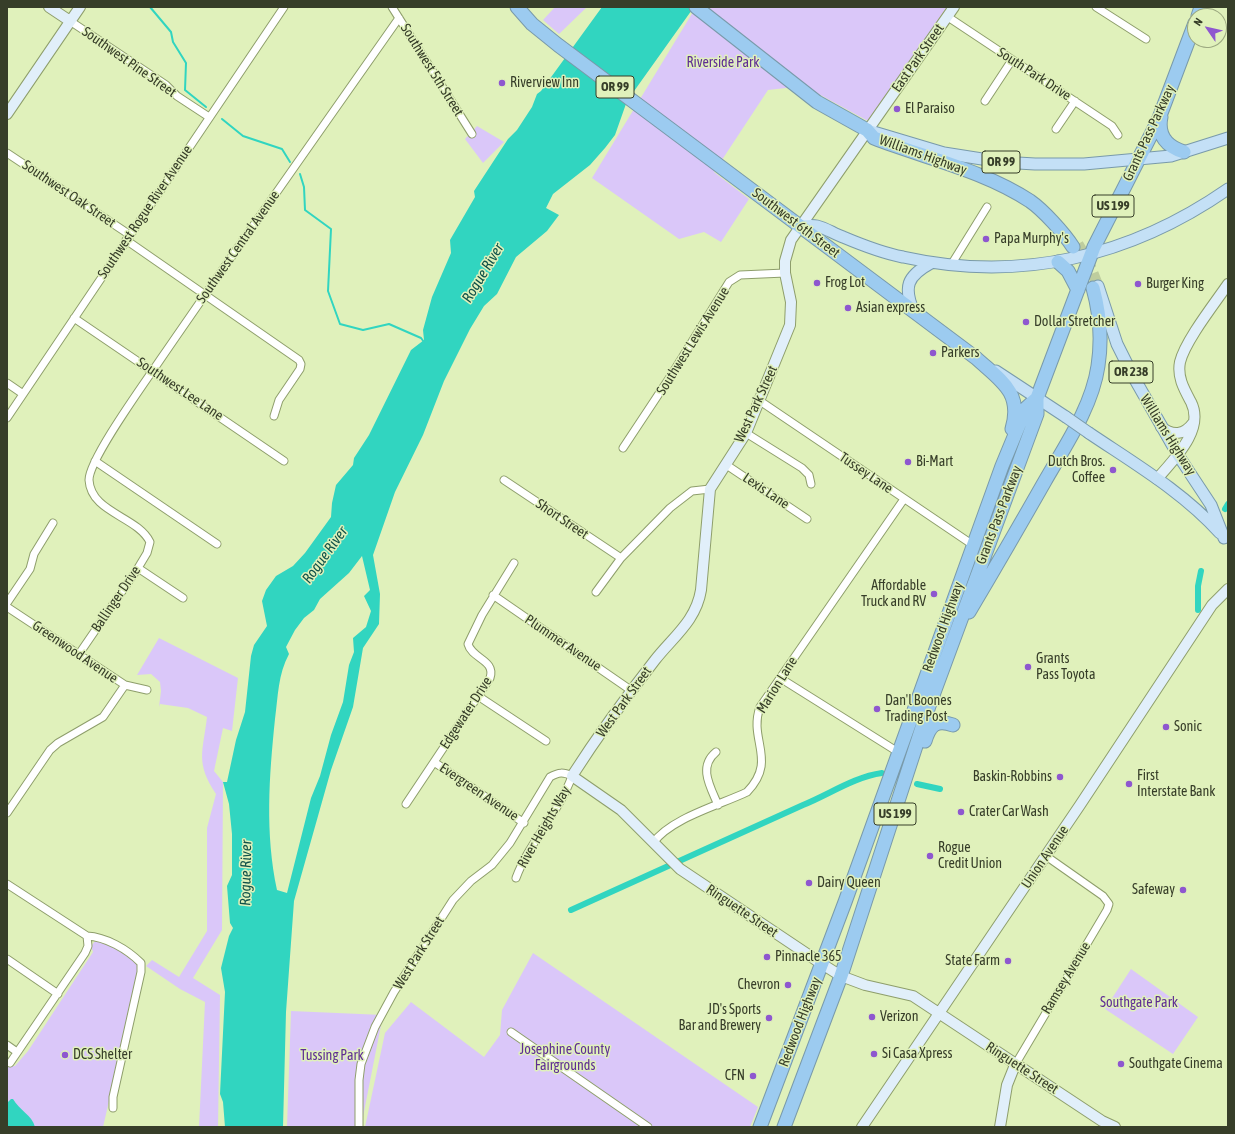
<!DOCTYPE html>
<html>
<head>
<meta charset="utf-8">
<style>
  body { margin:0 }
  #map { position:relative; width:1235px; height:1134px; overflow:hidden; background:#e0f1bb; font-family:"Asap Condensed",sans-serif }
  canvas { display:block }
  .frame { position:absolute; inset:0; border:8px solid #373e29; pointer-events:none }
  .north { position:absolute; left:1187px; top:8px; width:40px; height:40px; box-sizing:border-box; background:#e0f1bb; border:1px solid #9ca981; border-radius:50%; rotate:304deg; font-size:11px; font-weight:700; line-height:16px; text-align:center; color:#373e29 }
  .north::after { content:''; display:block; margin:auto; width:14px; height:18px; background:#8e57cf; clip-path:polygon(50% 0,100% 100%,50% 72%,0 100%) }
</style>
</head>
<body>
<div id="map">
<canvas width="1235" height="1134"></canvas>
<div class="frame"></div>
<div class="north">N</div>
</div>
<script>
const g = document.querySelector('canvas').getContext('2d');
g.lineJoin = 'round';
function fillPath(path, color) { g.fillStyle = color; g.fill(path, 'evenodd'); }
function trace(path, color, width, dash) { g.strokeStyle = color; g.lineWidth = width; g.lineCap = dash ? 'butt' : 'round'; g.setLineDash(dash || []); g.stroke(path); }
function drawText(font, color, halo, rows, align = 'center') {
  g.font = font + ' "Asap Condensed",sans-serif'; g.lineWidth = 3; g.setLineDash([]); g.textBaseline = 'middle'; g.strokeStyle = halo; g.fillStyle = color; for (const [text, x, y, turn = 0] of rows) {
    g.save(); g.translate(x, y); g.rotate((+turn || 0) * Math.PI / 180); g.textAlign = isNaN(turn) ? turn : align; if (halo) g.strokeText(text, 0, 0); g.fillText(text, 0, 0); g.restore();
  }
}
fillPath(new Path2D(`
  M555,7H587L559,34L543,20Z
  M696,7H947L868,121L804,86L768,90L714,172L749,199L721,242L704,232L679,239L592,178Z
  M477,126L504,142L483,163L465,139Z
  M159,638L238,678L232,731L223,728L214,771L223,782L222,930L193,978L220,995L218,1127H199L205,1002L180,989L146,966L152,960L179,977L207,931V828L216,794C195,762 203,752 207,717L188,708L160,704L159,707L161,691L160,682L151,674L137,675Z
  M97,939L125,952L141,963L103,1127H7V1066H15L28,1051L93,952L91,946Z
  M533,953L758,1107L750,1127H365L385,1033L411,1002L484,1057L500,1035L502,1010Z
  M1131,969L1198,1017L1173,1054L1105,1009Z
  M291,1011L383,1015L361,1127H287Z`), '#dac7f9');
fillPath(new Path2D(`
  M602,7H694L627,101L615,135L605,148L590,165L553,194L546,208L559,215L547,231L516,257L497,294L484,306L470,329L444,381L423,435L395,492L373,555L380,594L379,624L363,648L353,707L331,770L294,901L286,1012L283,1127H225L223,1102L220,1094L225,992L221,968L229,936L233,928L230,923L227,886L232,875V834L229,804L223,782H227L236,740L245,712L251,656L254,645L267,626L262,601L266,590L276,576L293,566L305,553L331,517L332,503L336,485L353,465L354,458L369,435L411,350L424,340L423,330L432,297L451,253L450,240L475,197L474,191L508,139L517,130L532,107L537,94L541,91ZM362,556L370,590L364,596L371,611L366,627L353,638L354,652L349,665L343,702L331,735L320,776L311,798L287,893L277,890C265,833 269,777 275,719C278,697 278,674 289,654L286,647L295,630L304,618L314,610L320,599L349,573Z
  M11,1099H13C19,1110 32,1115 35,1127H7V1103Z`), '#31d5c0');
trace(new Path2D(`
  M150,7L171,32L173,42L186,63L185,90L206,107
  M222,119L243,136L282,149L290,162
  M300,174L304,187L305,210L331,229L328,291L340,324L363,330L389,324L421,338L424,342`), '#31d5c0', 2);
trace(new Path2D(`
  M1225,509L1228,504
  M1198,610V586L1201,571
  M917,784L940,789
  M571,910L803,805C830,794 854,777 882,773`), '#31d5c0', 6);
trace(new Path2D(`
  M1078,244L1089,263L1098,286`), '#becd9e', 11, [11, 5.5]);
const street = new Path2D(`
  M392,7L472,134
  M1096,7L1146,39
  M948,17L1112,126L1118,135
  M70,21L166,85L177,96L209,117
  M985,101L1012,60
  M1056,129L1075,101
  M7,153L130,235
  M126,240L299,360L301,364L300,369L279,400L274,416
  M951,265L987,207
  M74,318L284,461
  M7,383L23,394
  M760,401L973,545
  M7,418L284,7
  M746,433L802,468L809,475L811,484
  M623,448L670,377L729,282L740,275L785,273
  M95,461L217,544
  M725,464L807,519
  M504,480L621,558
  M138,568L183,598
  M596,592L621,558L670,508L692,491L710,489
  M493,595L632,691
  M7,603L30,569L34,554L53,523
  M7,607L125,685L147,690
  M79,654L138,568L147,553L150,542C137,516 91,513 89,480C89,459 146,381 160,360C239,245 319,132 399,18
  M780,678L898,752
  M478,696L546,741
  M716,752C698,767 710,786 718,805
  M434,762L524,823
  M406,804L490,678C496,660 472,659 468,644L482,615L514,563
  M7,813L50,750L58,743L103,717L125,685
  M653,843C671,818 720,805 747,792C778,760 748,740 760,707L904,499
  M7,884L87,936C106,937 127,949 141,963V972L113,1097V1108
  M7,959L58,994
  M511,1032L648,1127
  M7,1045L17,1052
  M10,1063L85,953L88,946L87,936
  M1015,1065L1107,910L1109,904L1103,896L1046,856
  M359,1127V1080L361,1064L375,1027L394,992L453,900L471,881L492,865L510,843L550,777C559,772 563,772 572,776C559,813 529,842 516,878`);
const secondary = new Path2D(`
  M49,7L70,21
  M954,7L791,240L785,261V273L791,302L790,325L746,433L710,489L701,590C696,621 673,637 655,660C626,697 597,737 572,776L621,810L680,869L822,964L841,976L865,985L913,996L1102,1121L1115,1127
  M7,114L80,7
  M1161,427C1173,436 1184,435 1193,423
  M1157,479C1174,459 1205,430 1191,402C1184,389 1177,377 1180,362C1185,341 1215,303 1228,284
  M862,1127L1080,805L1212,605L1228,589
  M1000,1127L1007,1085L1015,1065`);
const primary = new Path2D(`
  M867,130L944,153L1001,162L1035,164H1084L1171,156L1228,138
  M799,226C805,226 812,225 817,226C826,228 834,234 843,237C862,245 882,253 903,257C1020,283 1130,257 1228,189
  M1098,286L1117,344L1133,376L1178,455L1211,505L1224,538
  M914,312C903,287 907,276 931,263
  M996,371L1066,417
  M1089,433C1135,464 1183,492 1220,533`);
const highway = new Path2D(`
  M517,7L532,24L558,45L976,358C1000,380 1023,392 1012,429
  M696,7L817,102L867,130L874,138C925,158 983,170 1030,201C1043,210 1064,233 1073,247
  M1198,16L1201,7
  M1161,117C1157,136 1167,147 1184,152
  M1058,262L1068,271L1078,290
  M969,612C995,568 1020,525 1045,481C1065,446 1092,407 1098,366C1102,340 1100,313 1093,288
  M925,741C930,725 936,719 953,725
  M760,1127L845,902L1002,466L1026,408L1037,398
  M784,1127L841,976L929,706L1037,414V398L1094,247L1158,121L1195,23`);
trace(street, '#8e9e6b', 9);
trace(secondary, '#8e9e6b', 12);
trace(primary, '#799aaa', 13);
trace(highway, '#799aaa', 15);
trace(street, '#fff', 7);
trace(secondary, '#e1effa', 10);
trace(primary, '#c4e0f6', 11);
trace(highway, '#9ccbf0', 13);
const primaryBridge = new Path2D(`
  M1066,417L1089,433`);
trace(primaryBridge, '#799aaa', 13, []);
trace(primaryBridge, '#c4e0f6', 11);
for (const [x, y, r, color] of [
  [502,83,4,"#8e57cf"],
  [897,109,4,"#8e57cf"],
  [986,239,4,"#8e57cf"],
  [817,283,4,"#8e57cf"],
  [1138,284,4,"#8e57cf"],
  [848,308,4,"#8e57cf"],
  [1026,322,4,"#8e57cf"],
  [933,353,4,"#8e57cf"],
  [908,462,4,"#8e57cf"],
  [1113,470,4,"#8e57cf"],
  [934,594,4,"#8e57cf"],
  [1028,667,4,"#8e57cf"],
  [877,709,4,"#8e57cf"],
  [1166,727,4,"#8e57cf"],
  [1060,777,4,"#8e57cf"],
  [1129,784,4,"#8e57cf"],
  [961,812,4,"#8e57cf"],
  [930,856,4,"#8e57cf"],
  [809,883,4,"#8e57cf"],
  [1183,890,4,"#8e57cf"],
  [767,957,4,"#8e57cf"],
  [1008,961,4,"#8e57cf"],
  [788,985,4,"#8e57cf"],
  [872,1017,4,"#8e57cf"],
  [769,1018,4,"#8e57cf"],
  [874,1054,4,"#8e57cf"],
  [65,1055,4,"#8e57cf"],
  [1121,1064,4,"#8e57cf"],
  [753,1076,4,"#8e57cf"]
]) { const dot = new Path2D(); dot.arc(x, y, r, 0, 2 * Math.PI); g.fillStyle = color; g.fill(dot); trace(dot, '#e0f1bb', 1.5); }
for (const [x, y, w] of [
  [615,87,38],
  [1001,162,38],
  [1113,206,42],
  [1131,372,44],
  [895,814,42]
]) { const box = new Path2D(); box.roundRect(x - w / 2, y - 11, w, 22, 3); g.fillStyle = '#e0f1bb'; g.fill(box); trace(box, '#373e29', 1); }
drawText('bold 13px', '#373e29', null, [
  ["OR 99",615,87],
  ["OR 99",1001,162],
  ["US 199",1113,206],
  ["OR 238",1131,372],
  ["US 199",895,814]
]);
drawText('14px', '#373e29', '#e0f1bb', [
  ["East Park Street",918,58,-55],
  ["Southwest Pine Street",129,62,35],
  ["Southwest 5th Street",432,70,58],
  ["South Park Drive",1034,74,33],
  ["Grants Pass Parkway",1149,133,-65],
  ["Williams Highway",923,155,20],
  ["Southwest Oak Street",69,194,34],
  ["Southwest Rogue River Avenue",145,212,-56],
  ["Southwest 6th Street",796,223,37],
  ["Southwest Central Avenue",238,247,-55],
  ["Southwest Lewis Avenue",693,341,-58],
  ["Southwest Lee Lane",180,389,34],
  ["West Park Street",756,404,-65],
  ["Williams Highway",1168,435,58],
  ["Tussey Lane",866,473,34],
  ["Lexis Lane",766,491,34],
  ["Grants Pass Parkway",999,515,-69],
  ["Short Street",562,519,34],
  ["Ballinger Drive",116,599,-56],
  ["Redwood Highway",943,627,-70],
  ["Plummer Avenue",563,643,34],
  ["Greenwood Avenue",75,652,34],
  ["Marion Lane",777,685,-58],
  ["West Park Street",624,702,-54],
  ["Edgewater Drive",466,713,-57],
  ["Evergreen Avenue",479,792,34],
  ["River Heights Way",544,827,-60],
  ["Union Avenue",1045,857,-56],
  ["Ringuette Street",742,911,34],
  ["West Park Street",419,953,-58],
  ["Ramsey Avenue",1066,978,-59],
  ["Redwood Highway",800,1022,-69],
  ["Ringuette Street",1022,1068,33]
]);
drawText('14px', '#5f2d94', '#e0f1bb', [
  ["Riverside Park",723,63],
  ["Southgate Park",1139,1003],
  ["Josephine County",565,1050],
  ["Fairgrounds",565,1066],
  ["Tussing Park",332,1056]
]);
drawText('14px', '#373e29', '#e0f1bb', [
  ["Riverview Inn",510,83],
  ["El Paraiso",905,109],
  ["Papa Murphy's",994,239],
  ["Frog Lot",825,283],
  ["Burger King",1146,284],
  ["Asian express",856,308],
  ["Dollar Stretcher",1034,322],
  ["Parkers",941,353],
  ["Bi-Mart",916,462],
  ["Dutch Bros.",1105,462,"right"],
  ["Coffee",1105,478,"right"],
  ["Affordable",926,586,"right"],
  ["Truck and RV",926,602,"right"],
  ["Grants",1036,659],
  ["Pass Toyota",1036,675],
  ["Dan'l Boones",885,701],
  ["Trading Post",885,717],
  ["Sonic",1174,727],
  ["First",1137,776],
  ["Interstate Bank",1137,792],
  ["Baskin-Robbins",1052,777,"right"],
  ["Crater Car Wash",969,812],
  ["Rogue",938,848],
  ["Credit Union",938,864],
  ["Dairy Queen",817,883],
  ["Safeway",1175,890,"right"],
  ["Pinnacle 365",775,957],
  ["State Farm",1000,961,"right"],
  ["Chevron",780,985,"right"],
  ["JD's Sports",761,1010,"right"],
  ["Bar and Brewery",761,1026,"right"],
  ["Verizon",880,1017],
  ["Si Casa Xpress",882,1054],
  ["DCS Shelter",73,1055],
  ["Southgate Cinema",1129,1064],
  ["CFN",745,1076,"right"]
], 'left');
drawText('italic 15px', '#0f5149', '#e0f1bb', [
  ["Rogue River",483,273,-59],
  ["Rogue River",325,555,-54],
  ["Rogue River",246,873,-89]
]);
</script>
</body>
</html>
